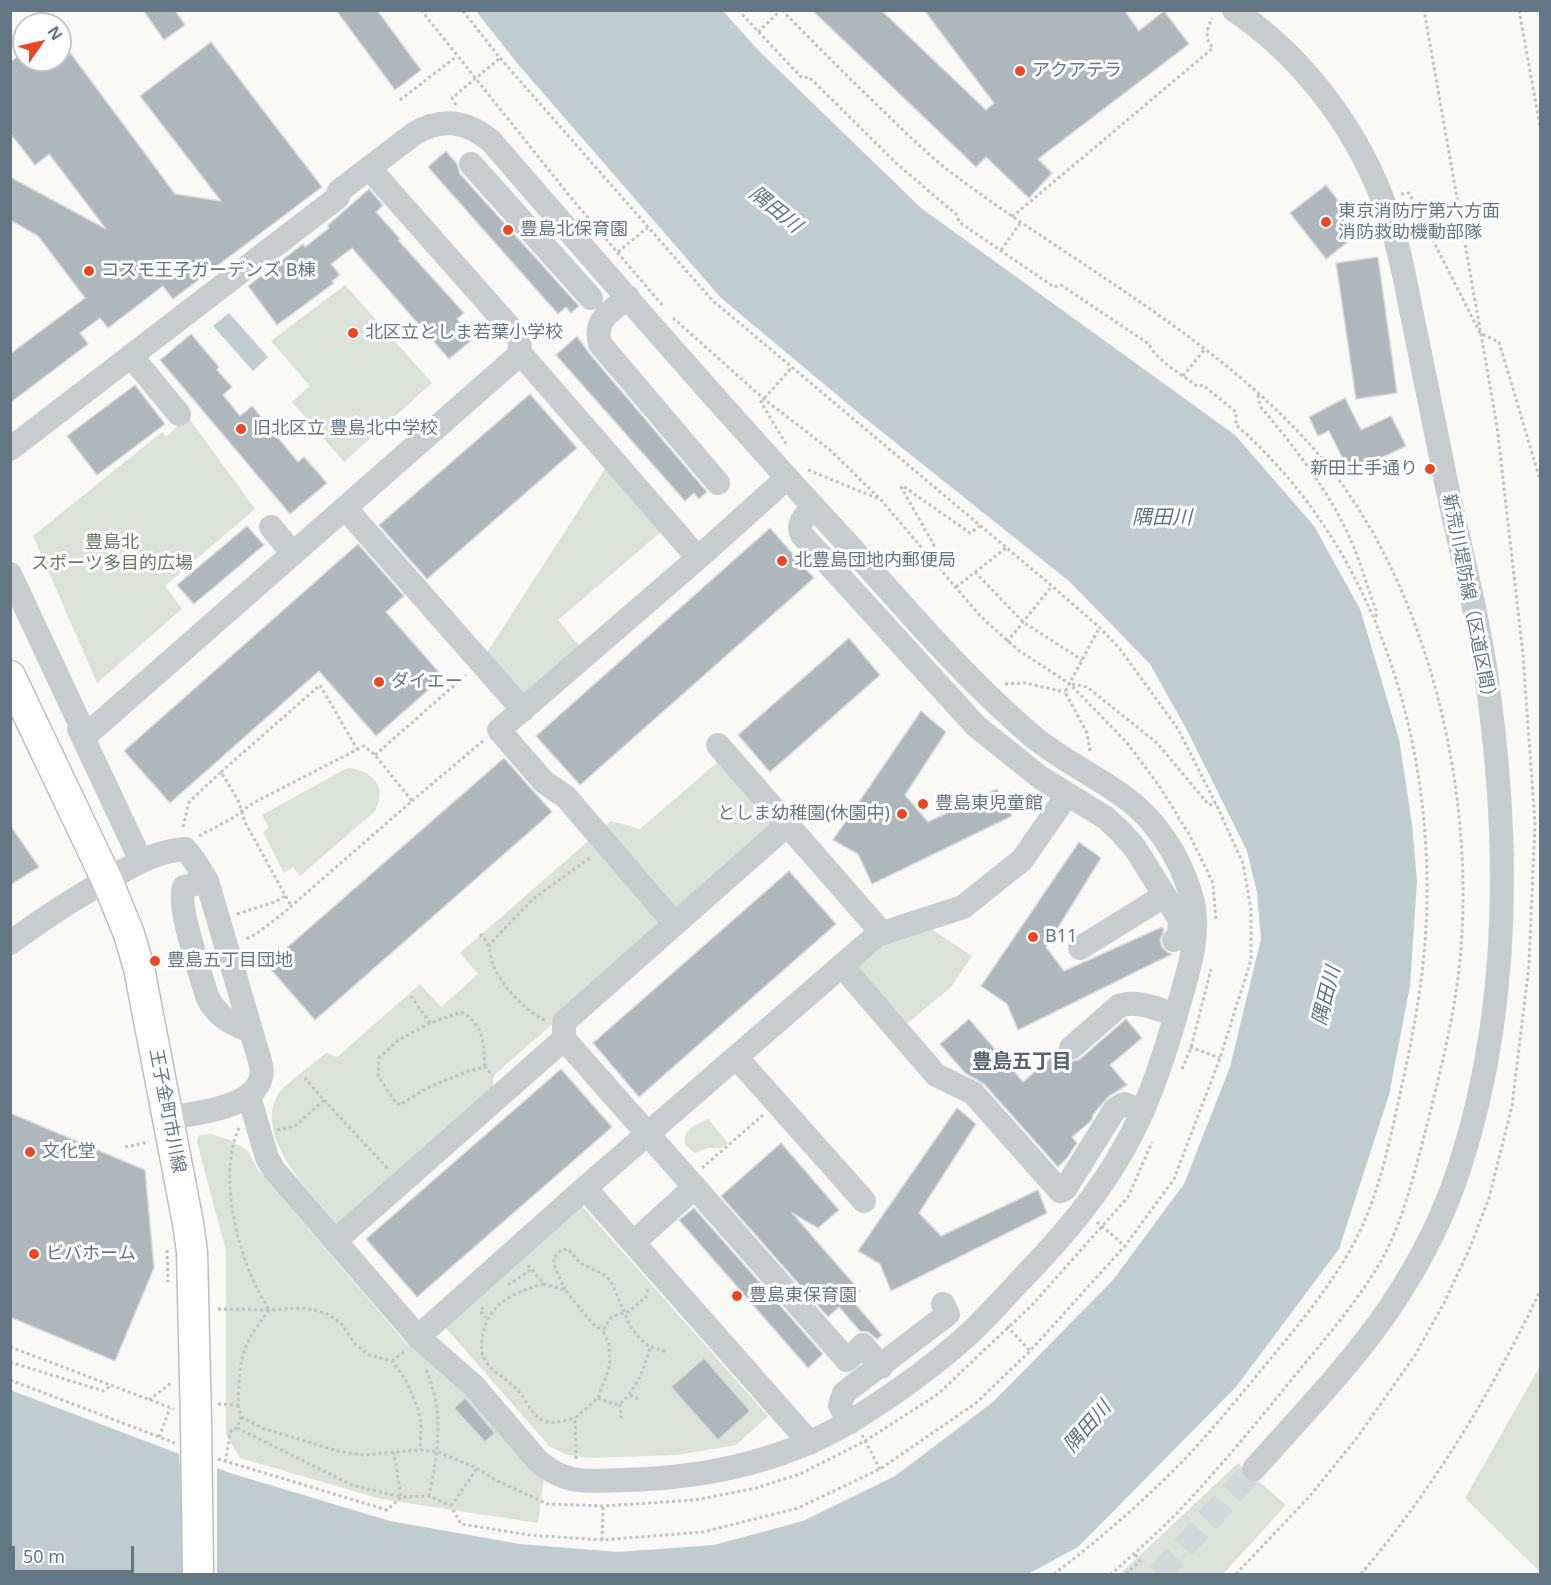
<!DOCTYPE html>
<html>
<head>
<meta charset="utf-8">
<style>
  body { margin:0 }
  #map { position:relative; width:1551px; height:1585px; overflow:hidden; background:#f9f9f6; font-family:"Noto Sans",sans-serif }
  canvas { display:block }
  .frame { position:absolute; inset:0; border:12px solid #627784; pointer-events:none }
  .north { position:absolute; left:12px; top:12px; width:60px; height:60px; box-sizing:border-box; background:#fff; border:2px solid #c0c9ce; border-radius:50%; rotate:56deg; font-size:16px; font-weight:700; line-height:24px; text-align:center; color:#627784 }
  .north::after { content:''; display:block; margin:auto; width:21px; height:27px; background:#f04620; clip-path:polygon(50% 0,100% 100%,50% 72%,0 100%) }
  .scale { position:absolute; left:12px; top:1546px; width:122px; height:27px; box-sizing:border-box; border:3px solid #627784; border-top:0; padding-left:8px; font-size:18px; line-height:21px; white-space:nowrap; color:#627784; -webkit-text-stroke:4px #fff; paint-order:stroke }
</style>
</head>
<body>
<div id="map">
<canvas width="1551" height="1585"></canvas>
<div class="frame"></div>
<div class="north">N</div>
<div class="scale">50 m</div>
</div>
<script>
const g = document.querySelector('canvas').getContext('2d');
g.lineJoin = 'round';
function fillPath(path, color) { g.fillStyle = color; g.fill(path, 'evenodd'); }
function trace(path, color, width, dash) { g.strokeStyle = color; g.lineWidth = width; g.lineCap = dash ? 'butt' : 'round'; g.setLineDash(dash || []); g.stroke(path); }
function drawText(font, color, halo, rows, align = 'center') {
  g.font = font + ' "Noto Sans","Noto Sans JP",sans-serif'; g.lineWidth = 6; g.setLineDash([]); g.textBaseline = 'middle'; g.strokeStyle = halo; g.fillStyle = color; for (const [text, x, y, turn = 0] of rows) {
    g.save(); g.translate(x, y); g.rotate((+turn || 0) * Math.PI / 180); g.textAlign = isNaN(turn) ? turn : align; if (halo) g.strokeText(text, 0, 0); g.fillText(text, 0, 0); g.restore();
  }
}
fillPath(new Path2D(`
  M345,285L432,383L344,462L292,402L310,386L271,341Z
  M188,417L255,509L165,586L182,609L97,683L33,536L162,432L166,437Z
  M607,466L662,531L558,620L579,646L521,696L486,654Z
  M721,759L779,826L493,1076V1095L338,1225C312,1194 251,1136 279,1093C285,1084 316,1062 326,1053L337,1057L420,984L441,1007L478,974L460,953L611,821L640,829Z
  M350,768C374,772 387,788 375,811L300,876L293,867L284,873L263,832L269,828L262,815L345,769Z
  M931,929L972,956L951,987L903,1027L852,969L883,941Z
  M708,1119L728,1143L722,1148H709L695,1153L685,1145C683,1128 695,1126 708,1119Z
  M211,1134L230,1140L248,1151L258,1170L405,1342L469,1393L544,1478L538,1523L381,1499L240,1458L226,1435V1251L197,1142L199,1135Z
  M582,1206L768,1416L736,1445L677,1455L590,1458L568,1455L550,1447L445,1327Z
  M1540,1366V1572L1465,1498Z
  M1238,1463L1286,1505L1223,1574H1120Z`), '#dbe2d7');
fillPath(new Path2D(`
  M476,11H723L758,50L921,208L1235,435L1314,526L1360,609L1399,739L1412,824L1417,881L1410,986L1389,1095L1339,1249L1236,1387L1078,1547L1028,1574H11L10,1390L230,1473L390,1521L520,1544L618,1552L714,1545L803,1521L895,1476L993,1402L1113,1280L1184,1184L1230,1067L1261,939L1257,892L1247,851L1188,732L1150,664L1070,582L861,415L721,298L517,63Z
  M229,313L268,357L253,371L213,326Z`), '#bfccd0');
fillPath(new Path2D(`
  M179,1450L217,1464V1574H184Z`), '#f9f9f6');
const building = new Path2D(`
  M143,10H175L185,25L164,40Z
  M336,10H377L421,70L395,90Z
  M812,10H881L986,110L994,103L924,10H1124L1139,31L1164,11L1189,44L1038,159L1052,173L1029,198L986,157L976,167Z
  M60,39L175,194L221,201L140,96L211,42L322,187L173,299L163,286L108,328L100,318L80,333L88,344L10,403V354L85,298L38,236L10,220V177L106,229L49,154L35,165L10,133V62L23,53L24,60H60Z
  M446,151L457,164L460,174L579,306L571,313L566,307L558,314L428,167Z
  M1326,185L1362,231L1326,259L1290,213Z
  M369,189L383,205L376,212L400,239L398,240L464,313L457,319L474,338L449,359L352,248L331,264L340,275L332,281L334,283L277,325L248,286L303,244L305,247L329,228L327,226Z
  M1378,257L1397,393L1356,399L1336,263Z
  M191,334L219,367L217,370L232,387L223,395L240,416L252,406L298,462L304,457L327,483L290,514L160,360Z
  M577,336L589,353L707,492L699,499L694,493L685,501L556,355Z
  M135,385L165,424L97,475L67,436Z
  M530,394L577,448L427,579L379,525Z
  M1345,398L1361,430L1391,416L1406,446L1350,473L1329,431L1318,436L1309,417Z
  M247,526L264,545L194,604L177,585Z
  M770,528L814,578L580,785L536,736Z
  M358,544L404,596L386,612L443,677L376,736L319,671L170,803L124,751Z
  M849,638L880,675L770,772L738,735Z
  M921,711L946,732L905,795L928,822L997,789L1012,816L872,884L858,854L833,840Z
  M504,758L552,812L315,1020L267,965Z
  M10,825L39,867L10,885Z
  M1079,842L1101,858L1046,947L1064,971L1162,927L1164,930L1160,940L1162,947L1167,952L1172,954L1018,1030L1007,1004L981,986Z
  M789,871L836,924L639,1097L593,1043Z
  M969,1019L1023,1082L1055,1054L1066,1066L1071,1062L1080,1059L1126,1019L1142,1038L1110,1065L1127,1085L1108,1097L1092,1116L1093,1117L1091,1121L1072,1137L1077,1143L1067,1158L1058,1167L984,1084L965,1073L940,1044Z
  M561,1069L612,1127L417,1297L366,1239Z
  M957,1108L976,1124L919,1213L941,1236L1038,1190L1047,1213L891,1291L880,1264L858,1251Z
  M10,1113L145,1170L154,1268L115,1361L10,1317Z
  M781,1143L839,1210L818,1228L792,1213L860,1291L851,1299L882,1335L877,1339L868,1332L860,1331L839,1307L828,1317L721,1196Z
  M694,1208L823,1354L808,1368L679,1220Z
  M704,1358L750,1411L718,1440L671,1387Z
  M465,1398L495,1433L485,1442L454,1408Z`);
fillPath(building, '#adb7bc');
trace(building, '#dbdbd9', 1.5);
trace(new Path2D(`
  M1159,1574L1254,1469`), '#d3d8da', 24, [24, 12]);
const major = new Path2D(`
  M10,676L107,880L129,934L139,968L188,1223L192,1252L196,1422`);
trace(major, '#babfc2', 33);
trace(new Path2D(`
  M421,10L572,199L663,306
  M738,10L802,78L809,77L896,163L957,215L959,222L1054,287L1061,285L1149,344C1154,359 1184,376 1197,386L1203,385L1236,412V425C1369,541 1428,721 1427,893C1427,958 1416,1022 1402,1085C1391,1135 1380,1193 1356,1239C1333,1284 1299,1324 1267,1363C1237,1399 1208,1436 1175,1469C1137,1507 1096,1542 1054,1574
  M782,10C812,41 842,71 873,101C899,126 924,152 953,174C1073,264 1213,335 1313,448C1425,574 1474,782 1461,947C1457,1006 1442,1064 1428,1121C1415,1169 1405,1218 1381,1261C1356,1304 1323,1341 1292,1379C1255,1425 1217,1471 1176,1514C1155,1535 1133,1555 1111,1574
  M1519,10L1540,126
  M758,32L781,10
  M400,100L457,56
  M456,105L452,98L500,58
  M1401,194L1409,193L1480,333L1499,342L1540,480
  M1012,217L1213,48C1204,38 1207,29 1212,18
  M1001,250L1021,222
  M618,252L647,228
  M673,318L764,399L830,450L881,500L981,617L1018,650L1070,684L1128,744L1160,787L1190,836L1213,883L1216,921
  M1183,376L1205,349
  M1258,395L1260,406C1296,449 1330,492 1352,543C1362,566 1368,590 1377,613L1375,619
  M786,444L761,402L791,368
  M808,470L879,499
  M935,562L939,558L935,547L901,487L903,486L970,533L980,526
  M975,572L1023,622L1082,660
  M956,587L1006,548
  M1007,642L1052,586
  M1005,684L1025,683L1065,692
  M1072,684L1087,687L1157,743L1209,805L1216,804
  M1090,751L1087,733L1065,692L1099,628
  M375,755L466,675
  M221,772L320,685L357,749
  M412,801L484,740
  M183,827L189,802L221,772L238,800L245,822L291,906
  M199,836L231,819L253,803L364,746L375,755L412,801L281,915L256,934L246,939
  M237,914L275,902L285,896
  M480,934C483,937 487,942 488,946C491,952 490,958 493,965C504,988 523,1009 546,1021
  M488,946L533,899L591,857
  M411,996L430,1023L461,1012C485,1025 483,1042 485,1067
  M430,1023L397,1041L379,1058L378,1076L396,1103L400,1105L427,1088L468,1071L485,1067L493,1076
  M1190,1047L1220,1058
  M1182,1069L1191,1048L1211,969
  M324,1100L388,1169
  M239,1128C219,1170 235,1242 254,1282C258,1292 264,1301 269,1310
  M277,1130L295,1126L324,1100L305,1078
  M125,1147L149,1142
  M702,1168L763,1115
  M1097,1222L1125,1246
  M167,1250L168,1282
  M528,1265L544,1284L565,1290L594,1325L603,1331
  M544,1284C515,1292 491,1301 483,1333C482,1340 480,1350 483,1356C490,1373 508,1378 519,1392C528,1402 532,1418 547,1422C555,1424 566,1420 575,1418
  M508,1285L532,1269
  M565,1290L556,1270L553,1259L561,1250L568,1249L580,1263L603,1274L611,1281L630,1326L640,1339L650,1347L668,1352
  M483,1307L480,1311L486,1318
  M218,1309L269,1310
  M1007,1326L1030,1351
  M10,1347L174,1409
  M392,1361L405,1351
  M10,1362L103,1391L111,1386
  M426,1370C445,1411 438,1453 429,1496
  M10,1380L175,1443
  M630,1395L640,1400
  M598,1398L613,1404H620C637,1388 644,1370 650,1347
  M149,1400L171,1383
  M218,1404L238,1405C240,1357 240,1349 269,1310L300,1308L315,1310L329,1315L341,1323L355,1344L369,1355L392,1361L407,1382L418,1409L421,1423L420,1449
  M620,1404L621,1418
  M241,1417L262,1428L338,1451L363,1455L420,1450L438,1452L477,1468L495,1480L548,1504L603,1506L695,1500L756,1488L800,1474L865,1441L938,1394L1033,1304L1128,1197L1152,1142
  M237,1428L352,1485L401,1497L394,1453
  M862,1435L880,1469
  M159,1437L170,1408
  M218,1459L387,1510L401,1497L429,1496L451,1506L461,1524L529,1535L602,1540L703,1532L798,1508L880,1469L976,1403L1030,1351L1125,1246L1174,1179L1220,1058L1251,960V910L1243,863L1216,804L1178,729L1120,649L1099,627L1052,586L712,300L500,58L462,10
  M576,1459L575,1418L598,1398L610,1365L609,1344L603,1331L608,1321L613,1316L630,1311L646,1297L648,1288
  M225,1462L231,1430L237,1428L241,1417L238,1405
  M451,1506L477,1468
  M602,1540L603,1507
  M1126,1574L1140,1561L1134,1553
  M1236,1574L1309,1497L1356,1439L1415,1355L1444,1303L1469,1250L1489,1198L1512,1106L1529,965L1535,824L1523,655L1497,426L1424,10
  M1361,1574C1433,1489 1492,1392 1540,1291`), '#c0c3c5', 3, [3, 3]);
trace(new Path2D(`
  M1234,10C1295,51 1345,113 1375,181C1395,224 1404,273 1413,320C1423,367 1432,414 1442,462C1456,535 1477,607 1487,681C1510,841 1510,1012 1460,1166C1444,1216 1418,1266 1389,1309C1350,1366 1300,1417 1254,1469
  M471,164L591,298
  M628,297C611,312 593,319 600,344L718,483
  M520,353L698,558L787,478
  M131,356L179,414
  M10,449L338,197L339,191L415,133C443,117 467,121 491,141C603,271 717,402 834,529C898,599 958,672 1030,734C1059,759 1093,774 1123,796C1156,819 1180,857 1191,895C1202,931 1189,969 1179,1004C1166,1050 1152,1095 1130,1137C1102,1192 1062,1237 1019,1282C1003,1299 987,1317 970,1333C935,1365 896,1393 856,1418C785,1462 706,1478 624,1480C587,1481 568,1486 538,1461L474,1386L418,1337L274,1170L267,1158L249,1096
  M345,508L523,710
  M814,508C805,516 796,523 802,535L976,726L1041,778L1106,818L1121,832L1135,848L1180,920L1179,937L1174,940
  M271,527L293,554
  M10,574L80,724L79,729L141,861
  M83,738L519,355L520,339L369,168
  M718,745L882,933
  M207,881L184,887C176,904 201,975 207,996C216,1016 231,1024 251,1031
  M675,924L566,797L544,782L499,730L698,558
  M10,943C40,921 71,900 104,882C130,867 154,851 185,849L194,860L207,881L260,1061C273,1107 200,1112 169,1118
  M1080,948L1164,896
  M842,966L936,1075L973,1093L1060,1191L1065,1189L1115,1109L1124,1104L1143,1111
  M564,1039L847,1360L863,1345L881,1367
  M1071,1048L1119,1006C1137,999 1159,1010 1176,1015
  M736,1057L864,1201
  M585,1188L810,1443
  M335,1241L564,1039V1022L787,825
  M634,1242L695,1187
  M418,1337L585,1188L877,935L963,907L1022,860L1067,795
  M849,1423L840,1405L844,1393L948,1314L943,1304`), '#c7cccf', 24);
trace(major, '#fff', 30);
const majorBridge = new Path2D(`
  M196,1422L198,1574`);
trace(majorBridge, '#babfc2', 33, []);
trace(majorBridge, '#fff', 30);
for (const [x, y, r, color] of [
  [1020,71,6,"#f04620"],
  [1326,222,6,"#f04620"],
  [508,230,6,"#f04620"],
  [89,271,6,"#f04620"],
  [353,333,6,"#f04620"],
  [241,429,6,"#f04620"],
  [1430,469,6,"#f04620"],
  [782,561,6,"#f04620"],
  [379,682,6,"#f04620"],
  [923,804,6,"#f04620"],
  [902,814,6,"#f04620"],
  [1033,937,6,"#f04620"],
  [155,961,6,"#f04620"],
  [30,1152,6,"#f04620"],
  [34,1254,6,"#f04620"],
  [737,1296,6,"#f04620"]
]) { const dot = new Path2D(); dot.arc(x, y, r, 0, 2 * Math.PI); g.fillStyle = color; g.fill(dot); trace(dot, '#fff', 2); }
drawText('18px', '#627784', '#fff', [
  ["アクアテラ",1032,71],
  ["東京消防庁第六方面",1338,212],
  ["消防救助機動部隊",1338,233],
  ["豊島北保育園",520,230],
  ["コスモ王子ガーデンズ B棟",101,271],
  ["北区立としま若葉小学校",365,333],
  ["旧北区立 豊島北中学校",253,429],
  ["新田土手通り",1418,469,"right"],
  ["北豊島団地内郵便局",794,561],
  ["ダイエー",391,682],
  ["豊島東児童館",935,804],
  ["としま幼稚園(休園中)",890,814,"right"],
  ["B11",1045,937],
  ["豊島五丁目団地",167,961],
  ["文化堂",42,1152],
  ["ビバホーム",46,1254],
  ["豊島東保育園",749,1296]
], 'left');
drawText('18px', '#677a61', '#fff', [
  ["豊島北",112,543],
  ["スポーツ多目的広場",112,564]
]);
drawText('18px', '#627784', '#fff', [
  ["新荒川堤防線（区道区間）",1469,600,79],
  ["王子金町市川線",167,1111,79]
]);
drawText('italic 20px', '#5d767e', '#fff', [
  ["隅田川",775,210,39],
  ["隅田川",1162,518],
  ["隅田川",1327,996,-76],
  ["隅田川",1088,1427,-49]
]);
drawText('bold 20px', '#54646e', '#fff', [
  ["豊島五丁目",1022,1062]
]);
</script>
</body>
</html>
